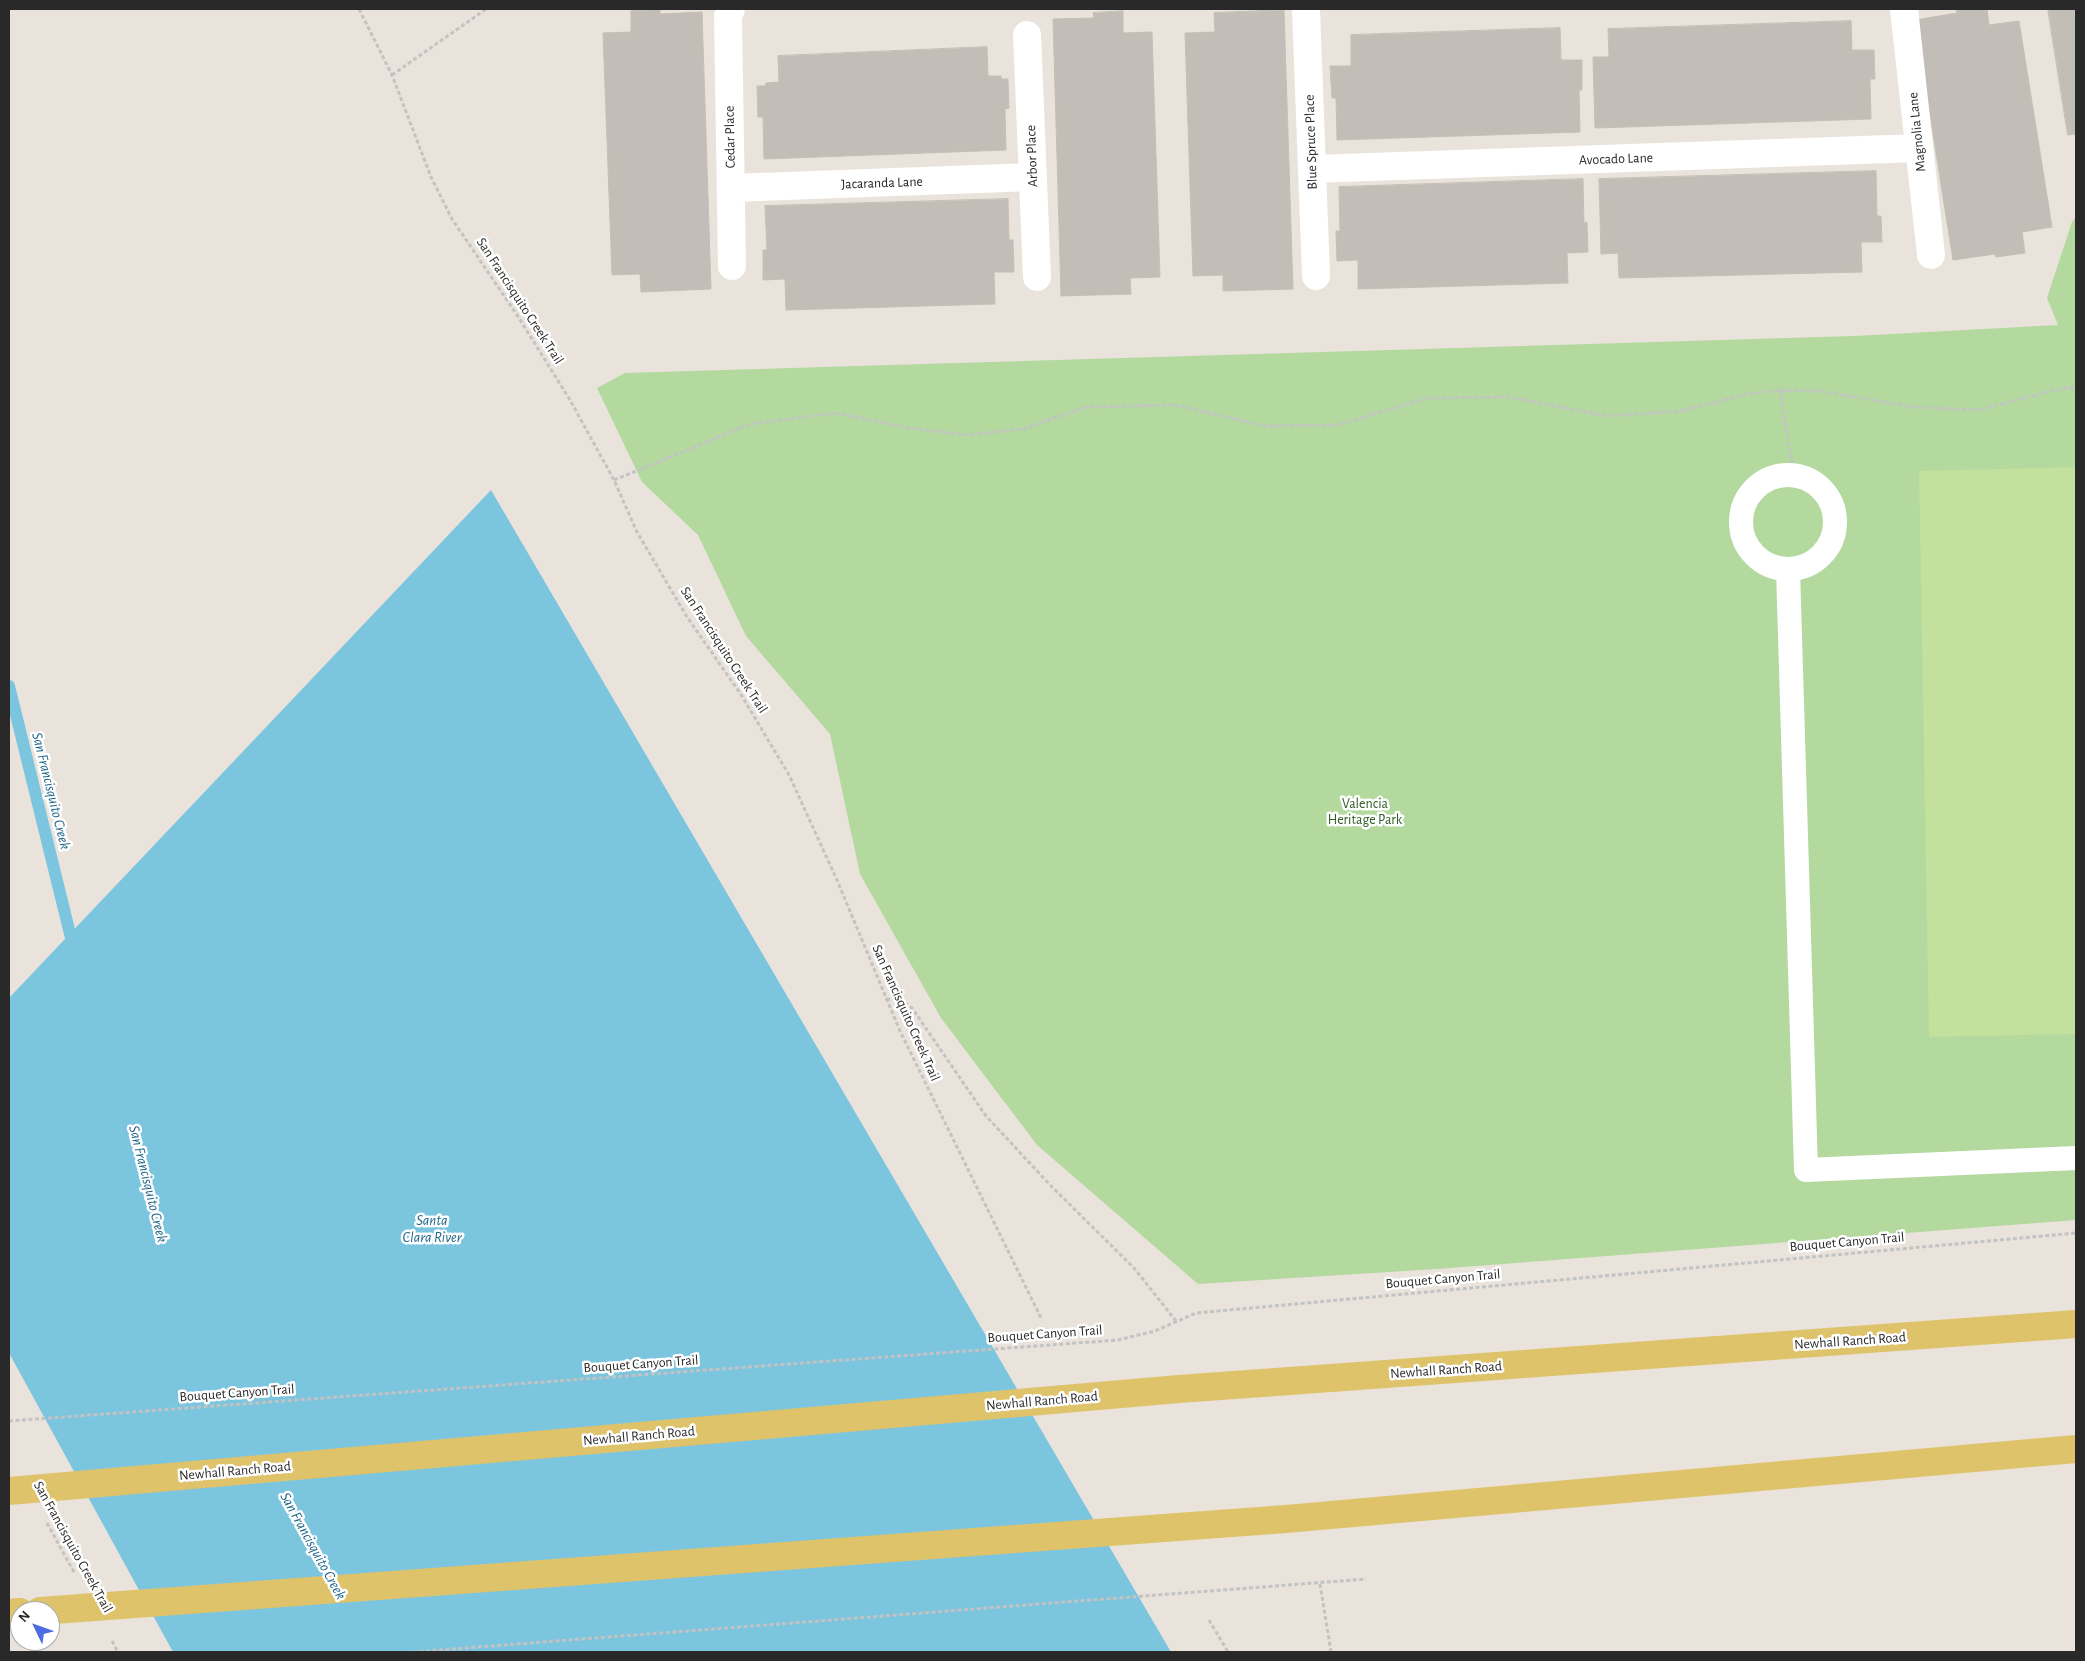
<!DOCTYPE html>
<html>
<head>
<meta charset="utf-8">
<style>
  body { margin:0 }
  #map { position:relative; width:2085px; height:1661px; overflow:hidden; background:#e9e3dc; font-family:"Alegreya Sans",sans-serif }
  canvas { display:block }
  .frame { position:absolute; inset:0; border:10px solid #292929; pointer-events:none }
  .north { position:absolute; left:10px; top:1601px; width:50px; height:50px; box-sizing:border-box; background:#fff; border:1px solid #a9a9a9; border-radius:50%; rotate:312deg; font-size:14px; font-weight:700; line-height:20px; text-align:center; color:#292929 }
  .north::after { content:''; display:block; margin:auto; width:18px; height:22px; background:#4f6be3; clip-path:polygon(50% 0,100% 100%,50% 72%,0 100%) }
</style>
</head>
<body>
<div id="map">
<canvas width="2085" height="1661"></canvas>
<div class="frame"></div>
<div class="north">N</div>
</div>
<script>
const g = document.querySelector('canvas').getContext('2d');
g.lineJoin = 'round';
function fillPath(path, color) { g.fillStyle = color; g.fill(path, 'evenodd'); }
function trace(path, color, width, dash) { g.strokeStyle = color; g.lineWidth = width; g.lineCap = dash ? 'butt' : 'round'; g.setLineDash(dash || []); g.stroke(path); }
function drawText(font, color, halo, rows, align = 'center') {
  g.font = font + ' "Alegreya Sans",sans-serif'; g.lineWidth = 5; g.setLineDash([]); g.textBaseline = 'middle'; g.strokeStyle = halo; g.fillStyle = color; for (const [text, x, y, turn = 0] of rows) {
    g.save(); g.translate(x, y); g.rotate((+turn || 0) * Math.PI / 180); g.textAlign = isNaN(turn) ? turn : align; if (halo) g.strokeText(text, 0, 0); g.fillText(text, 0, 0); g.restore();
  }
}
fillPath(new Path2D(`
  M2076,217V1220L1437,1269L1198,1284L1037,1145L941,1018L860,874L830,734L746,636L698,535L642,482L597,388L625,373L1854,336L2058,325L2047,298L2072,222Z`), '#b3d99f');
fillPath(new Path2D(`
  M2076,467V1034L1929,1037L1919,471Z`), '#c3e09c');
fillPath(new Path2D(`
  M491,490L1171,1652H173L9,1353V998Z`), '#7bc5df');
trace(new Path2D(`
  M9,686L74,950`), '#7bc5df', 12);
const building = new Path2D(`
  M660,9V14L702,12L711,289L641,292L640,274L612,275L603,33L631,32V11Z
  M1956,9H1987L1989,25L2019,21L2052,227L2022,232L2025,253L1996,257L1995,254L1953,260L1915,20L1957,13Z
  M2048,9H2076V134L2068,135Z
  M1284,10L1293,289L1223,291V275L1193,276L1185,33L1215,32L1214,13Z
  M1123,11V33L1152,32L1160,277L1130,278L1131,294L1061,296L1053,19L1094,18L1093,13Z
  M1851,21L1852,50H1874L1875,79H1870L1871,119L1595,128L1593,57H1609L1608,29Z
  M1560,28L1561,60H1582V90H1579L1580,132L1337,140L1336,98H1332L1330,66H1351V35Z
  M987,47L988,76H1001V79H1008L1009,108L1005,109L1006,150L764,159L763,117H758L757,86H765L766,83L779,82L778,56Z
  M1876,171L1877,216H1881L1882,242H1861L1862,272L1619,278L1618,253L1601,254L1599,179Z
  M1583,179L1584,223L1587,222L1588,252L1567,253L1568,283L1358,289V260L1337,261L1336,231H1340L1339,187Z
  M1008,199L1009,240H1013L1014,272H994L995,304L786,310L785,279L763,280V250H767L765,206Z`);
fillPath(building, '#c2beb7');
trace(building, '#c4bfb6', 1);
trace(new Path2D(`
  M359,9L392,75L431,177L452,219L517,315L570,400L614,480L637,532L687,617L740,693L789,775L837,880L900,1031L1042,1320
  M392,75L486,9
  M1780,390L1794,476
  M614,480L750,424L836,413L908,428L967,435L1023,429L1086,407L1175,405L1265,426L1337,425L1428,398L1509,397L1607,416L1680,411L1748,394L1780,390L1820,391L1913,407L1978,410L2051,391L2076,387
  M886,999L903,1001L912,1008L986,1116L1051,1186L1134,1268L1176,1321
  M9,1421L1118,1340L1155,1331L1196,1313L2076,1233
  M47,1523L74,1572
  M1320,1584L1331,1652
  M1209,1620L1228,1652
  M112,1641L118,1652
  M413,1652L1366,1579`), '#c3c3c3', 3, [4, 2.5]);
trace(new Path2D(`
  M1741 522a47 47 0 1 1 94 0a47 47 0 1 1-94 0Z
  M1788,569L1806,1170L2076,1158`), '#fff', 24);
trace(new Path2D(`
  M731,9L728,16L732,266
  M1306,9L1316,276
  M1904,9L1931,255
  M1027,35L1037,277
  M1312,169L1919,148
  M731,188L1032,177`), '#fff', 28);
trace(new Path2D(`
  M9,1491L1179,1389L2076,1324
  M40,1611L1286,1519L2076,1449
  M9,1613L20,1612`), '#dfc36b', 28);
drawText('14px', '#292929', '#fff', [
  ["Magnolia Lane",1917,132,-96],
  ["Cedar Place",730,137,-91],
  ["Blue Spruce Place",1311,142,-92],
  ["Arbor Place",1032,156,-92],
  ["Avocado Lane",1616,159,-2],
  ["Jacaranda Lane",882,183,-2],
  ["San Francisquito Creek Trail",520,301,57],
  ["San Francisquito Creek Trail",724,650,57],
  ["San Francisquito Creek Trail",906,1013,66],
  ["Bouquet Canyon Trail",1847,1242,-5],
  ["Bouquet Canyon Trail",1443,1279,-5],
  ["Bouquet Canyon Trail",1045,1334,-4],
  ["Newhall Ranch Road",1850,1341,-4],
  ["Bouquet Canyon Trail",641,1364,-4],
  ["Newhall Ranch Road",1446,1370,-4],
  ["Bouquet Canyon Trail",237,1393,-4],
  ["Newhall Ranch Road",1042,1401,-5],
  ["Newhall Ranch Road",639,1436,-5],
  ["Newhall Ranch Road",235,1471,-5],
  ["San Francisquito Creek Trail",73,1547,61]
]);
drawText('14px', '#2e5c22', '#fff', [
  ["Valencia",1365,804],
  ["Heritage Park",1365,820]
]);
drawText('italic 15px', '#1d6488', '#fff', [
  ["San Francisquito Creek",51,791,76],
  ["San Francisquito Creek",148,1184,76],
  ["Santa",432,1220],
  ["Clara River",432,1237],
  ["San Francisquito Creek",313,1546,61]
]);
</script>
</body>
</html>
